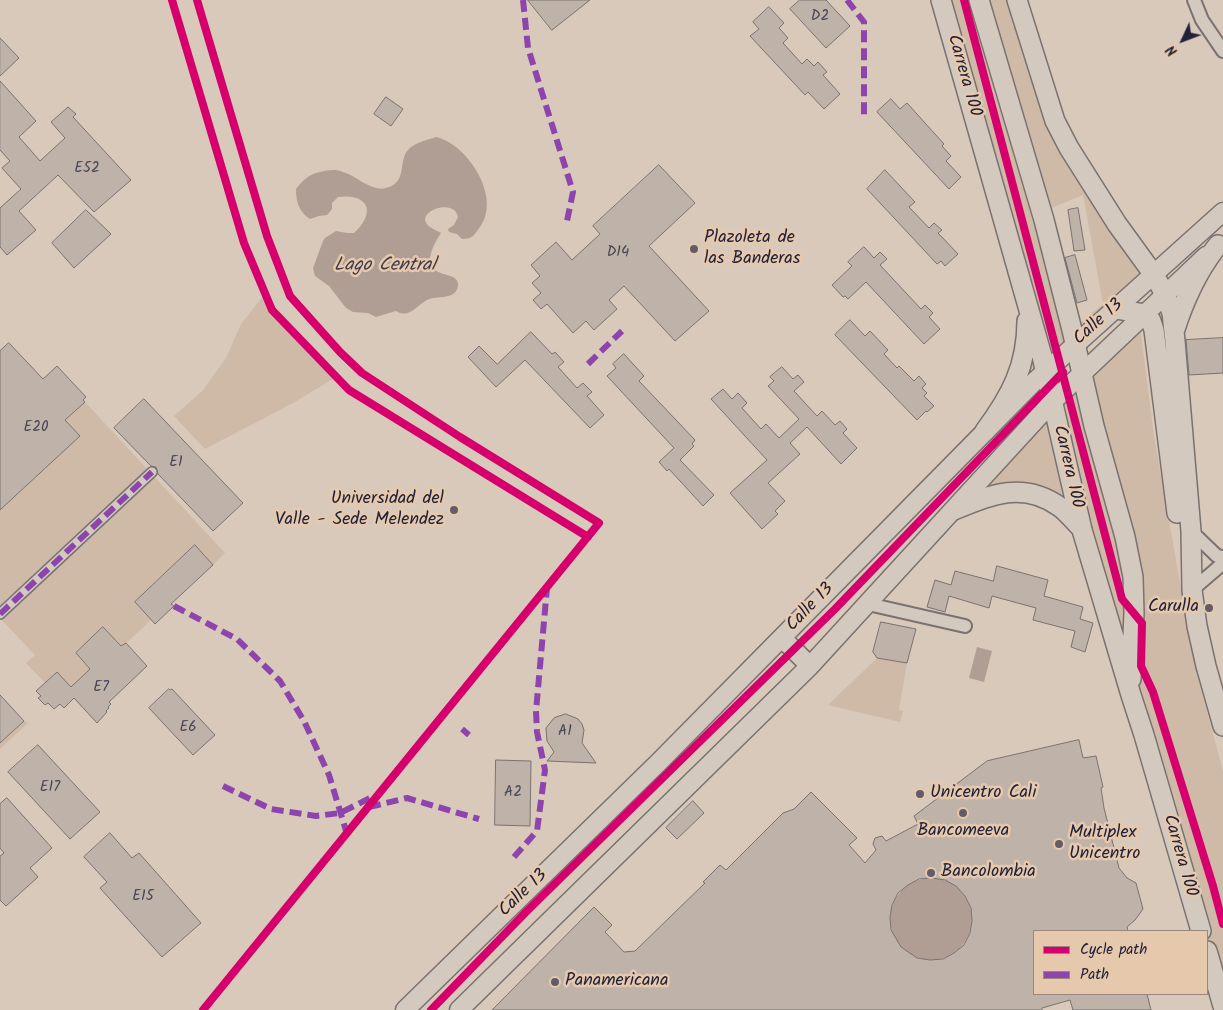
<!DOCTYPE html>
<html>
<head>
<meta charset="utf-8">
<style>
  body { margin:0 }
  #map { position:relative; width:1223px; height:1010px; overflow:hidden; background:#d9c9ba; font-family:Kalam,sans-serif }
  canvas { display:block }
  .legend { position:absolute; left:1033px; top:930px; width:175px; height:65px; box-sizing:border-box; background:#e6c9ad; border:1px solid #98867f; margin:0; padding:6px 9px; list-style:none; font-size:15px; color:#22223b }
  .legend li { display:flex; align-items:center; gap:10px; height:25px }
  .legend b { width:25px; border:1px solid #98867f }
  .north { position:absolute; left:1158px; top:15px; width:50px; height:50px; -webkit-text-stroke:4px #e6c9ad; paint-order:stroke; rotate:227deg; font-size:14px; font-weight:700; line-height:20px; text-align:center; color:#22223b }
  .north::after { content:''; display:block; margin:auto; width:18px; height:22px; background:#22223b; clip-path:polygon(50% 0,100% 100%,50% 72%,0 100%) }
</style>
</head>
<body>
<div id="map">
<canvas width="1223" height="1010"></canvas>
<ul class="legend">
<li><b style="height:6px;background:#d6006c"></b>Cycle path</li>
<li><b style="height:6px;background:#8e44ad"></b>Path</li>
</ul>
<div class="north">N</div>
</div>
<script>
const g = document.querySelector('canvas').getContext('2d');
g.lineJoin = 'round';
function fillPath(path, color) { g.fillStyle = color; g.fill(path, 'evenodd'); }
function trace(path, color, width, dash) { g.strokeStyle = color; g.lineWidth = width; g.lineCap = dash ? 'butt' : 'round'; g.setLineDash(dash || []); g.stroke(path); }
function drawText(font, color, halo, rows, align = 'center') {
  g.font = font + ' Kalam,sans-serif'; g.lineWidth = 5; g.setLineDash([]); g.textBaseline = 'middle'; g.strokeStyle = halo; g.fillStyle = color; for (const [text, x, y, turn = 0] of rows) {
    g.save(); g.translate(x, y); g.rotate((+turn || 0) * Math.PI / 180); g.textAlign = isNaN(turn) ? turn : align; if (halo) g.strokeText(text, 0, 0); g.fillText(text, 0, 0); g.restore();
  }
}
fillPath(new Path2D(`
  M941,0H1017L1055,121L1154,275L985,431L1027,338ZM1083,195L1103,304L1079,324L1049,209Z
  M264,295L272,310L336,377L295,402L205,449L174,416L203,390L226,358L241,324Z
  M1139,319L1154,436L1195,667L1223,771V1006L1207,951V931L1082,530L1026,492L954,510Z
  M85,402L225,553L213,565L195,545L135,602L151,620L122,647L103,627L76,653L94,673L75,691L57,672L45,683L26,663L35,655L0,618V510L79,436L65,420Z
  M877,658L907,663L899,710L903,711L900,722L828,705Z
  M24,721L28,723L0,749V743Z`), '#cfbaa8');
fillPath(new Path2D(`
  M436,137C468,144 502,198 480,227C474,235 473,239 462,239L457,234L449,232L448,229L454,225L458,217C454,196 411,213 430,227C433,229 437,231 441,233C437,239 433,246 431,253C424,280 458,270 458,284C458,301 436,295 427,300C416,306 409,319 396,311L376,317L368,313L353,312L346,308L329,286L315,276L313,268L323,241L325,238L336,231L347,233H354C377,212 368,193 338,197L332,203V209L327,215L319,216L310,219C299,212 296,202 296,189C303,180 309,174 320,172C328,170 336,169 343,172C357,176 371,192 386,188C408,183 398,160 408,150C414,143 427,140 436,137Z
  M977,647L992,651L984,682L969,678Z
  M890 919a41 41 0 1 1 82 0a41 41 0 1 1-82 0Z`), '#b09e94');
const building = new Path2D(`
  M528,0H590L552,30Z
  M800,0H826L850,26L826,48L790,9Z
  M769,7L784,23L779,28L788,38L783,43L802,64L807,59L814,66L818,62L827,72L823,75L840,94L824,109L808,92L805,95L750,36L759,29L753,22Z
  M0,38L19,58L0,76Z
  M0,81L36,121L19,137L40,161L65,138L51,122L68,107L76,114L73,117L131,180L94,212L58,175L19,211L36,230L7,255L0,247V208L21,189L2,168L10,161L0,150Z
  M386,97L403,109L391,126L374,114Z
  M891,99L900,109L907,103L944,144L942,146L951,156L946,161L961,177L949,189L877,112Z
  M659,165L695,203L649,246L709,311L675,341L624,286L609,300L617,309L594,330L586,321L573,333L547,304L541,309L533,300L541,293L532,283L540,276L531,265L556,242L572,260L600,234L593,226Z
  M885,170L915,202L909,207L929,228L934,223L942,230L938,233L958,254L945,266L941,261L937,264L867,189Z
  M1078,208L1085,250L1074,251L1068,210Z
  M86,210L111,234L74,268L52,243Z
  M864,247L874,258L880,252L887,259L880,265L921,309L925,305L933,313L929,317L940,329L924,344L866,282L848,299L845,296L843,297L832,285L852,266L848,262Z
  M1075,255L1087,300L1077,303L1065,258Z
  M850,320L865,336L870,331L888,350L884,354L897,368L899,366L914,381L919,376L926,384L922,388L927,393L924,396L934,406L927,412L926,411L917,420L835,335Z
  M531,332L552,354L555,352L564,362L558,367L577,388L583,383L592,392L587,396L604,415L590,428L525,360L496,387L468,357L479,346L497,364Z
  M1223,338V373L1189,375L1186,340Z
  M9,343L43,379L57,366L86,397L83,400L85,402L65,420L80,436L0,510V351Z
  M624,354L644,376L639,381L695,440L692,444L694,446L680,460L714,495L703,506L669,469L667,471L659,462L674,448L607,376L616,368L613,364Z
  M782,367L793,379L798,375L804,382L794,391L817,416L822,411L835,425L840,421L847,429L843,433L857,448L841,464L807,427L790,443L800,454L768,483L785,501L775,511L778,514L762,529L730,493L767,460L711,399L723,389L732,399L738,393L747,403L742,408L761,429L766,424L779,438L799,419L768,386L774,381L770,377Z
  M144,399L243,503L213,531L158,474L156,467L151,466L114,428Z
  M195,545L213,565L171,604L174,606L155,624L135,602Z
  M997,566L1048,580L1044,596L1083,607L1080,619L1093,623L1085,652L1071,647L1075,631L1033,620L1036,608L992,596L989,608L949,596L945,612L927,607L935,580L951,585L955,571L993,581Z
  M881,622L916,629L907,663L877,658L873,652Z
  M103,627L121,646L126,643L147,666L109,702L111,704L108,707L109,708L106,711L107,712L97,723L74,698L64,708L60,704L54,709L48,703L45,705L38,698L41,696L36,691L57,672L71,687L90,669L76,653Z
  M169,689L170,690L172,689L215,735L193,755L149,708Z
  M0,695L24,721L0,743Z
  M566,714L578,719L582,724L584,730L582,743L596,763L547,761L554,752L547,741L546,728L554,718Z
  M1079,740L1083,758L1096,756L1103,787L1101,788L1104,808L1119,868L1127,878L1136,883L1143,909L1135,920L1127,927L1128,931H1034V994H1147L1151,1010H1073L1070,1000L1042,1008V1010H492L594,907L612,925L605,932L624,952L635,951L705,883L703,882L720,865L726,870L783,813L794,809L811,792L857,838L849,845L865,863L876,850L873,844L875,838L882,836L886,841L918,824L914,816L987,761ZM932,878L945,880L956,886L965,896L971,908L972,921L970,933L964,945L954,953L943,959L930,960L917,958L901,947L891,930L890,917L892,905L898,893L908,885L919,879Z
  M38,745L100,812L70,839L8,772Z
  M496,760L531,761L530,826L495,825Z
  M7,798L52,848L30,868L38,877L6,906L0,900V856L4,853L0,848V804Z
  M693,801L704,813L677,839L666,828Z
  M110,833L132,858L139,853L201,923L162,957L100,888L107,882L84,857Z`);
fillPath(building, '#beb2a9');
trace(building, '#797270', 1);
const pedestrian = new Path2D(`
  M0,614L152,472`);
const minor = new Path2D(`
  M1194,0L1202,20L1223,51
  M1191,531L1217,556L1223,557
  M1192,590L1221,565H1223
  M868,604L965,626`);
const secondary = new Path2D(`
  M782,638L810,666
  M405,1010L659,762L1034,382L1223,212
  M459,1010L810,666L1052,402L1206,256`);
const primary = new Path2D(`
  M941,0L1042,356L1082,530L1131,695L1144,735L1201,931
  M979,0L1044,220L1072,330L1094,426L1125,537L1133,577L1134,613L1131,679
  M1017,0L1055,121L1069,148L1117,224L1154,275L1165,294L1172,313L1175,341L1191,531L1192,590L1197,626L1206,666L1223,726
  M1116,309L1145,314L1151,321L1154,330L1177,513
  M1175,329C1185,298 1198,270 1218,245
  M985,431C1011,396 1027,366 1027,321
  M954,510C991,494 1024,481 1060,507C1068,513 1075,522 1082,529
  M1207,951L1223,1006`);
trace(pedestrian, '#797270', 12);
trace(minor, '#797270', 16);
trace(secondary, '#797270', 21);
trace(primary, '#797270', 22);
trace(pedestrian, '#d4c9bf', 9);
trace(minor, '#d4c9bf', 12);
trace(secondary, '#d4c9bf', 18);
trace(primary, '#d4c9bf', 19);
trace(new Path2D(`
  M523,0L528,48L573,192L567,221
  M847,0L864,22V119
  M588,364L622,331
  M174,606L237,639L280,681L304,721L329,775L347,834
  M0,614L152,472
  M462,729L469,735
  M223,786L271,809L316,816L340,813L372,797
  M369,807L407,798L479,819
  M514,857L537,831L545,770L537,732L536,711L547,588`), '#8e44ad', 6, [12, 6]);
trace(new Path2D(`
  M172,0L244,243L272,310L349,390L588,537
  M197,0L267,236L290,296L340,352L362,373L460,437L599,523L203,1010
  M964,0L1122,599L1142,623L1141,666L1153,692L1213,886L1223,924
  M431,1010L526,912L835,609L1063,372`), '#d6006c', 8);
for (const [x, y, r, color] of [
  [694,249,5,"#625c67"],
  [454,510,5,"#625c67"],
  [1209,608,5,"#625c67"],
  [920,794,5,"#625c67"],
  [963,813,5,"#625c67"],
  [1059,844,5,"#625c67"],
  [931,873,5,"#625c67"],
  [555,982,5,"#625c67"]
]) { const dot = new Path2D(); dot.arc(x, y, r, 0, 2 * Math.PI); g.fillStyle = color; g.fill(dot); trace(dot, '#e6c9ad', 2); }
drawText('15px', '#494656', null, [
  ["D2",820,17],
  ["E52",87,169],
  ["D14",618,253],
  ["E20",36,428],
  ["E1",176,463],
  ["E7",101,688],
  ["E6",188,728],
  ["A1",565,732],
  ["E17",50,788],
  ["A2",513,793],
  ["E15",143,897]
]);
drawText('18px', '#22223b', '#e6c9ad', [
  ["Carrera 100",963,76,74],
  ["Calle 13",1099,323,-42],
  ["Carrera 100",1067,467,77],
  ["Calle 13",811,608,-46],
  ["Carrera 100",1179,856,74],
  ["Calle 13",524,894,-44]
]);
drawText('18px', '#22223b', '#e6c9ad', [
  ["Plazoleta de",704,239],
  ["las Banderas",704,260],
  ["Universidad del",444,500,"right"],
  ["Valle - Sede Melendez",444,521,"right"],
  ["Carulla",1199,608,"right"],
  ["Unicentro Cali",930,794],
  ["Bancomeeva",963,832,"center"],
  ["Multiplex",1069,834],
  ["Unicentro",1069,855],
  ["Bancolombia",941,873],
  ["Panamericana",565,982]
], 'left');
drawText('italic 19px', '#413c4d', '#e6c9ad', [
  ["Lago Central",385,267]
]);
</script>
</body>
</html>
